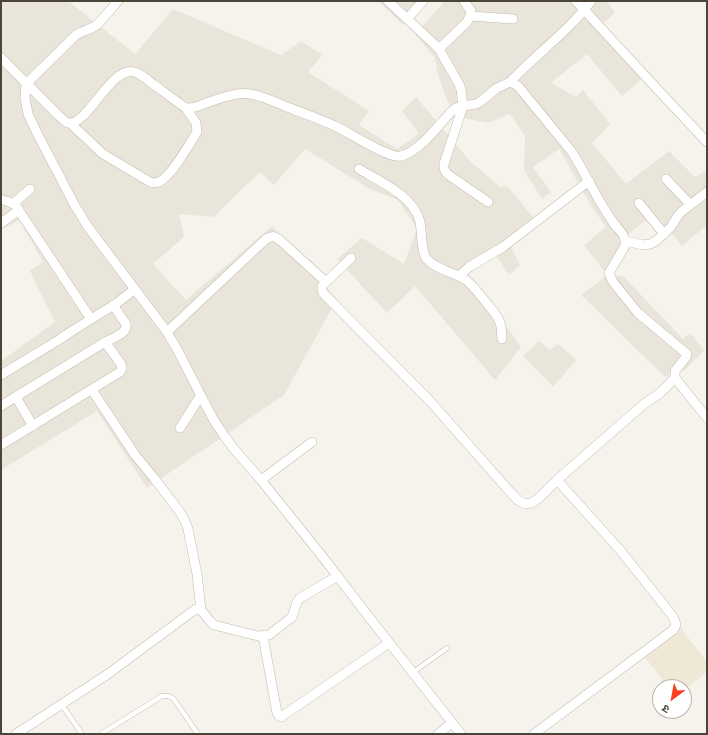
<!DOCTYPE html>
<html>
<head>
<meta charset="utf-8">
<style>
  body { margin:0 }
  #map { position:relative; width:708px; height:735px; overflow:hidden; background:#f6f3ec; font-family:Karla,"Noto Sans Devanagari",sans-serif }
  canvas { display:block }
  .frame { position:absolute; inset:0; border:2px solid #4b4439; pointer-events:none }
  .north { position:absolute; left:652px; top:679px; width:40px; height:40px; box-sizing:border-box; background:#fff; border:1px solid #b7b4b0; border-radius:50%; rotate:212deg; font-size:11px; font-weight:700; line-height:16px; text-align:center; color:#4b4439 }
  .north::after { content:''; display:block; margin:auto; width:14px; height:18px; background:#fc3f1d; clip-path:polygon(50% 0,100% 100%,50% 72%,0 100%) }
</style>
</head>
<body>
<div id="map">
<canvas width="708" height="735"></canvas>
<div class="frame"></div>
<div class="north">उ</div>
</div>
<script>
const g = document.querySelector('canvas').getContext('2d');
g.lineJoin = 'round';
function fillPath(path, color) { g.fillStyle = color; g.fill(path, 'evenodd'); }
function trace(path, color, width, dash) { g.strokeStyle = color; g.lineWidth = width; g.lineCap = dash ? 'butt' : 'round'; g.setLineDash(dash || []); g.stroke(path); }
fillPath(new Path2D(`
  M1,1H68L135,54L173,9L281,55L301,41L322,55L308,72L369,111L359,125L397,149L419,134L402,111L416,97L470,161L500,187L507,186L540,225L510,245L520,265L509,275L496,255L468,274L521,347L495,380L415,286L387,313L337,259L362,238L404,264L417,229L398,200L370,189L305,149L274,185L260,172L213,217L179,214L184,237L153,264L186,300L272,226L337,299L284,395L147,488L97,411L1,470V361L55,322L30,271L43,262L19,220L1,230Z
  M378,1H427L403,25Z
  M445,1H607L615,13L602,24L648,73L622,96L587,54L551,83L576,97L583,90L610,124L592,143L626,184L669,151L695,177L707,170V225L682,246L673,235L645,221L627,235L630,250L604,271L584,245L606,227L592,207L559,149L533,167L551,192L542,199L524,170L525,136L510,114L488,123L453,116L438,75L435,58L415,34Z
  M623,276L683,339L690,333L704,350L685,370L665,377L581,295L605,277Z
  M539,341L550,350L558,344L576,360L553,387L523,356Z`), '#eae5da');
fillPath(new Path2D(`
  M680,627L707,662V672L684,690V687H668L644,656Z`), '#efe8d6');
const service = new Path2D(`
  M412,673L447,648
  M62,705L82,734
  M101,734L162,696H168L173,698L198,734`);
const minor = new Path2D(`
  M118,1L98,24C91,30 83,30 76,35L26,84L25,98L28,114L37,133L74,204L88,227L167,332L177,349L213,419L223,434L234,449L261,480L322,556L365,612L461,734
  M388,1L433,43L439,49L459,84L461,89L463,106L444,164C443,170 446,173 450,176L488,202
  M576,1L659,91L707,142
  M470,16L513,19
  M407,19L423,1
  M439,49L467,22L470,16L471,11L464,1
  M1,58L59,116C62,118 65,122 69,123C88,125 111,65 135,72C141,74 148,80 153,84C164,92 174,100 186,108C194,109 201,105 209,102C222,98 236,92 250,94C263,96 275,102 287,107C303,113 320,119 335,126C349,132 388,159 401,156C419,152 438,126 450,113L456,108L463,106L476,104L480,102L497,88L510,82L518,86L572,152C587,176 598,202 615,225C620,231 627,237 625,246L609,273L613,282L638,313L687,354L686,357L675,371V378L707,418
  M510,82C536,54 568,32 591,1
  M70,123L103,154L150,182C153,183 156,183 159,182C173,174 188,146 197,132L196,123L186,108
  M359,169C379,181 414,196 420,222C422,231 421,250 426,258C433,268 455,273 466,280C475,287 488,305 496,315L499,320L501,326L502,339
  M666,179L690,204
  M1,199C6,202 12,201 16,206L91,319
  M14,203L30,189
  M639,203L664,234
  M1,223L19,210
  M626,241L643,245L650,244L656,241L671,227L677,217L681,212L707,192
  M351,258L322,286V289L323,293L430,401L511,493L518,500L525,504L531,503L538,499L557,480L644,404L660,393L675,378
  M459,276L469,267L503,247L589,181
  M167,332L266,239C273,235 275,236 281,241L326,282
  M1,375L57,341L72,331L117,303L135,289
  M92,390L135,455L154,478L179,511L185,521L188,529L197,574L201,610
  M16,397L33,426
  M1,406L105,342C112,338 128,334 126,324L113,305
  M180,428L201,395
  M1,445L120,372L122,368L121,364L105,342
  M261,480L312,442
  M263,636L277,713L279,716L281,717L389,643
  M16,734L108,674L193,611L196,609L201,610L210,621L214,625L258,636L269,635L292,617L297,602L300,598L338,576
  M438,734L452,723
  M534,734L673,630L676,625L674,619L671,614L620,550L557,480`);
trace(service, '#c2bbae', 5.5);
trace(minor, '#c2bbae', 10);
trace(service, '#fff', 4.5);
trace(minor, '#fff', 9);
</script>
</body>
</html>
